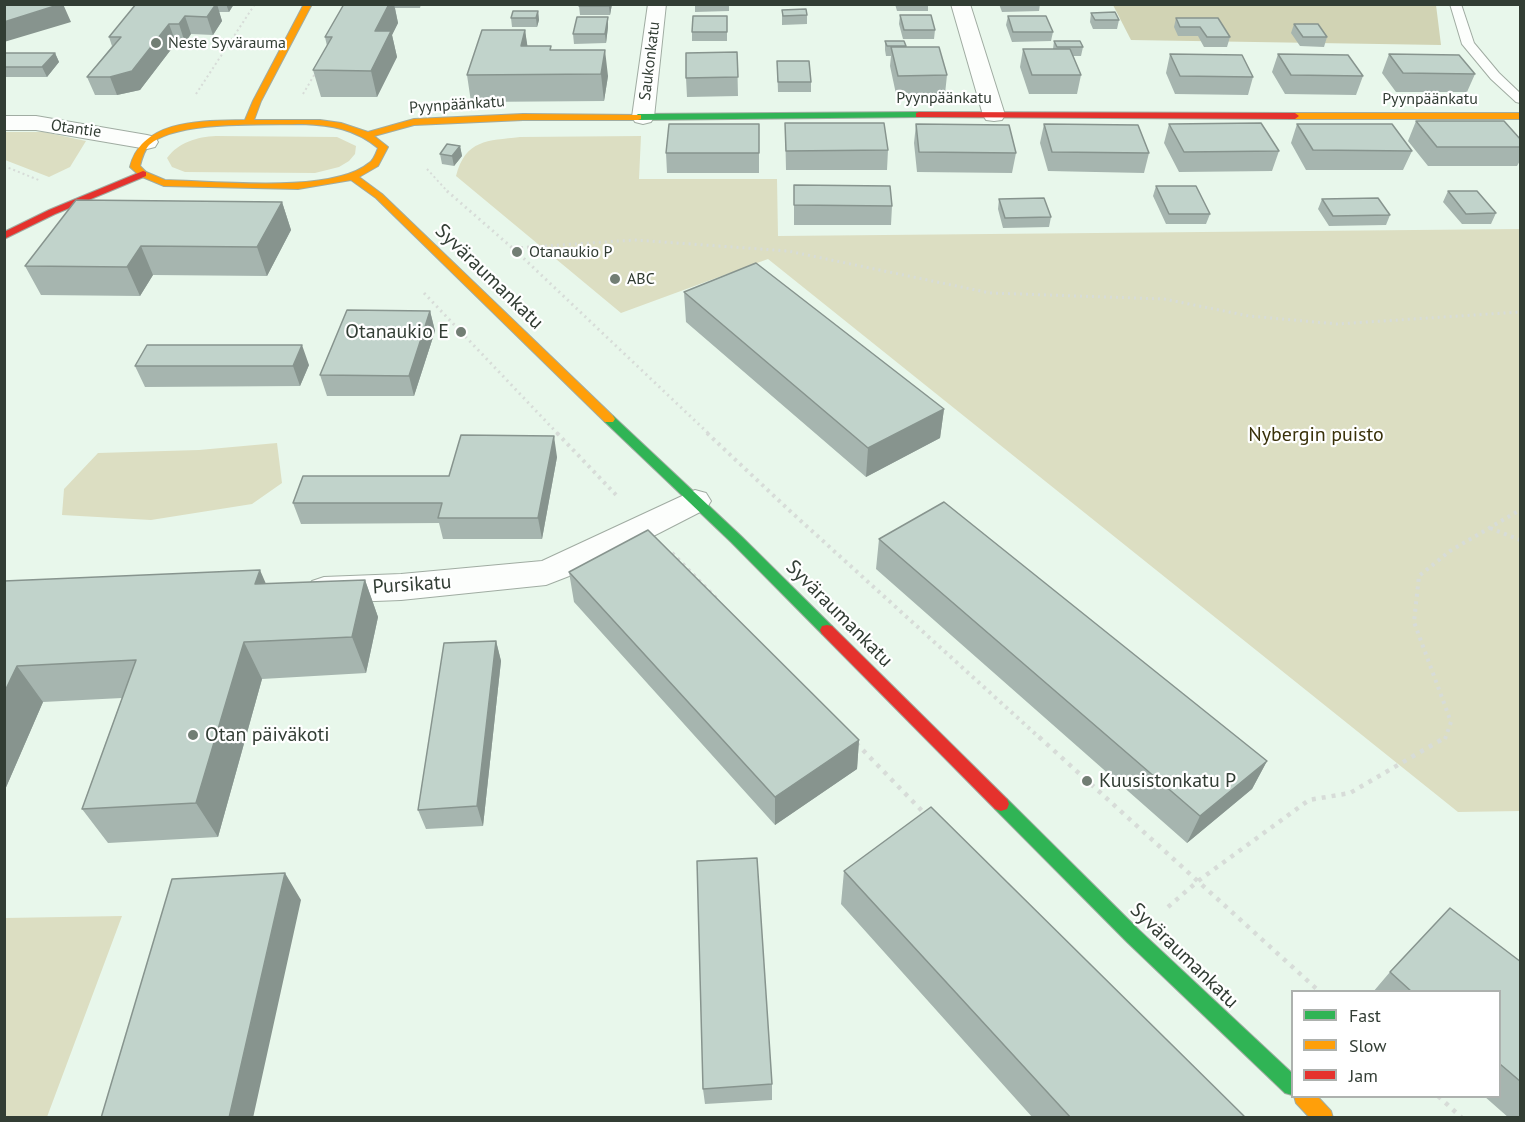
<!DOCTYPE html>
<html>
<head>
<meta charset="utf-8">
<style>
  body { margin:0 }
  #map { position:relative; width:1525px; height:1122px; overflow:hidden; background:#e8f7eb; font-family:"PT Sans",sans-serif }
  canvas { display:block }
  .frame { position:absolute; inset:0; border:6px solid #323d34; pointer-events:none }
  .legend { position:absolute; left:1291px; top:990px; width:210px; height:108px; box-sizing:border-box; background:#fff; border:2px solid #adb1ae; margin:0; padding:8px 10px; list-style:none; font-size:18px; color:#323d34 }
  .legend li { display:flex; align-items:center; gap:12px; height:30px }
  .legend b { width:30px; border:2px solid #adb1ae }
</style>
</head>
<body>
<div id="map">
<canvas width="1525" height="1122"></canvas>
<div class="frame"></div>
<ul class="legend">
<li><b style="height:8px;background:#30b455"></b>Fast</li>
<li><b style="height:8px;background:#ff9f0a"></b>Slow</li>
<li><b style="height:8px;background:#e5322d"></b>Jam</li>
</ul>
</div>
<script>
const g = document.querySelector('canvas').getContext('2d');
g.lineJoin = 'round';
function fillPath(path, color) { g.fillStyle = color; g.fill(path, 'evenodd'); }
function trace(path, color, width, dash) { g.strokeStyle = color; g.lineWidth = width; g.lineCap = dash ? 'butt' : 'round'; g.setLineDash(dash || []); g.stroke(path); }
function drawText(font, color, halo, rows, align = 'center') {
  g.font = font + ' "PT Sans",sans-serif'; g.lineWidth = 4.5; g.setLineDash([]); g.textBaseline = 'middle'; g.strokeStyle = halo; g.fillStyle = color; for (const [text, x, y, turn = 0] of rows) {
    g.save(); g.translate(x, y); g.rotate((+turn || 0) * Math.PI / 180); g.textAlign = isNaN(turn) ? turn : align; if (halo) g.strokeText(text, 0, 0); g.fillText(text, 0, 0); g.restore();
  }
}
fillPath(new Path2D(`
  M4,132H44L86,141L70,167L49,177L5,160Z
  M216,136L337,137L356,146L355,154L349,161L339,167L315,173L185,172L172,167L167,158C179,142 197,137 216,136Z
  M520,137L641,136L639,179H777L778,236L1520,229V811L1458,812L768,259L621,313L456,176C466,139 487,141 520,137Z
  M277,443L282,483L252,504L151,520L62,515L64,489L98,453L199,450Z
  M122,916L47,1117H5V918Z`), '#dcdec2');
fillPath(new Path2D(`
  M1113,5H1436L1441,45L1131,40Z`), '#d1d3b4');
const lane = new Path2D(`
  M1450,4H1461L1474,43L1499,73L1520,93V103L1516,102L1491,79L1462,44Z`);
const street = new Path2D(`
  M648,4H666L654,117L651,122L643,124L635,122L632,117Z
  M951,4H970L1005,115L1002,120L994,121L986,120L983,115Z
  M4,116H36L147,135L155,137L158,142L155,147L147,149L36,130H4Z
  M695,490L706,493L711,501L706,509L595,566L546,585L401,600L324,603L312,599L307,590L312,581L324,577L401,574L542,561Z`);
const fast = new Path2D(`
  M919,112L922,113V117L638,120L634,117L638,114Z
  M609,415L613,416L741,536L832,626L834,630L832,634H822L731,542L605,422L603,419L605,416Z
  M1001,797L1007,799L1139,930L1292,1073V1095L1285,1093L1127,942L995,809L993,804L995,799Z`);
const slow = new Path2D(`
  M304,4H312L261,101L254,120H320L341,123L368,132L414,119L523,114L641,115V119L638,120H523L414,125L374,136L388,147L378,166L359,177L382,194L613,416L615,419L613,422H605L376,198L351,180L298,189L164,186L140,176L130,167C142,118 205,121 245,120L253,101ZM302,124C331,125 355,129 378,148C376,153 374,160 369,163C332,194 214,181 165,180L146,172L140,166C142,158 144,151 149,145C175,120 266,125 302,124Z
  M1520,113V119H1295L1291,116L1295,113Z
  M1294,1096H1317L1331,1111L1333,1118H1310L1296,1103Z`);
const jam = new Path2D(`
  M919,112L1295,113L1299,116L1295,119L916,117V113Z
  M143,171L146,172V176L55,214L4,239V232L49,210Z
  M827,625L832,626L1007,799L1009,804L1007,809L1001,811L995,809L822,634L820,630L822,626Z`);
trace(lane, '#a0aca2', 2);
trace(street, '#a0aca2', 2);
trace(fast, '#a0aca2', 2);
trace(slow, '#a0aca2', 2);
trace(jam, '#a0aca2', 2);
trace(new Path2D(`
  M196,94L255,4
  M303,94L316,72
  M4,166L41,181
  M427,169L448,192`), '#d7dcd8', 2, [2, 3]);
trace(new Path2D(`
  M447,191L517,252L709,434
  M515,248L635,240L788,251L990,293L1164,299L1249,316L1337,324L1520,312
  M424,293L558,434`), '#d7dcd8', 3, [2, 4]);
trace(new Path2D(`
  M557,433L619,498
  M707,433L790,511L1041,739
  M1490,528L1520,540
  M672,553L717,599
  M1445,739L1451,722L1414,622L1419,576L1450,551L1520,510`), '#d7dcd8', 4, [3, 4.5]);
trace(new Path2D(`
  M1039,737L1320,992
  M856,743L926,815
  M1168,907L1198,881L1309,800L1350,793L1446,737
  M1438,1096L1462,1118`), '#d7dcd8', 4.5, [4, 6]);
fillPath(lane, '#fcfefc');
fillPath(street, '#fcfefc');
fillPath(fast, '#30b455');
fillPath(slow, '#ff9f0a');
fillPath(jam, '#e5322d');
fillPath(new Path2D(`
  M136,4H234L229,12H219L222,21L213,35L191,34L185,43H176L140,90L117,95H95L87,77L112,46L109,37Z
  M344,4H421L420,8H395L398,23L392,35L397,57L377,97H321L313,70L327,46L325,37Z
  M612,4L610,15H580L579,6Z
  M695,4H729V11L695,12Z
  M895,4H928V11H897Z
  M999,4H1040L1039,11L1002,12Z
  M782,10L807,15V24L782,25Z
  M538,11L539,20L537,27H512L511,18Z
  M1091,13L1119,20L1117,29H1093L1090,22Z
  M900,15L935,30L934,39H903L899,24Z
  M727,16V41H692V32Z
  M1008,16L1053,32L1051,41L1012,42L1006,25Z
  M1176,18L1230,37L1227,47H1204L1198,36H1178L1174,27Z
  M1294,24L1327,37L1324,47L1300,46L1291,33Z
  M608,27L606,43L574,44L573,34Z
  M525,30L527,46H551V50L608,76L604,101L471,102L467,75Z
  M885,41H904L906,47L947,75L945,94H896L890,66L891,56H886L885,50Z
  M1054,41L1083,47L1081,56H1073L1081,75L1077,94H1029L1020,67L1023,49H1053Z
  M737,52L738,96L687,97L686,78Z
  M55,53L59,62L47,77H4V55Z
  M1170,54L1253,77L1248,95L1175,94L1166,73Z
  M1278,54L1363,76L1356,95L1285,94L1272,72Z
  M1389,54L1475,74L1467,92H1396L1382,73Z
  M777,61L811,82V92H778Z
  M1416,121L1521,140V159L1517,166H1428L1408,141Z
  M785,123L888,150L887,170H786Z
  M759,124V173H667L666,153Z
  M916,124L1016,153L1012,173L917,172L914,143Z
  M1044,124L1149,153L1144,173L1048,171L1040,143Z
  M1169,124L1279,151L1272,171L1179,172L1164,143Z
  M1297,124L1412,151L1403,170H1306L1291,143Z
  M460,146L462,156L454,166L442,164L440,154Z
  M794,185L892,206L891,225H794Z
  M1156,186L1210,214L1206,224H1166L1153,196Z
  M1448,191L1496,213L1491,224H1462L1443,202Z
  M999,199L1051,217L1049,227L1003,228L998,209Z
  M1322,199L1390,215L1386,225L1329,226L1318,209Z
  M282,202L291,230L267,276L153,275L140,296L41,295L25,266Z
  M684,292L944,409L940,438L866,477L686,322Z
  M430,311L435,331L414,396H327L320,375Z
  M309,365L300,386L145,387L135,366Z
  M557,457L542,539H443L439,523L301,524L293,503Z
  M879,539L1267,761L1252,789L1187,843L876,569Z
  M569,572L859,740L857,769L775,825L574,602Z
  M365,580L378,617L366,673L262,679L218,837L108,843L82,809L122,698L43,702L4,792V581L266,584Z
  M496,641L501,661L483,826L426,829L418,810Z
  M844,871L1246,1118H1033L841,904Z
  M1521,962V1118H1509L1484,1096H1500V992H1373L1390,972Z
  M772,1084V1100L705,1104L703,1089Z`), '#a6b5af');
fillPath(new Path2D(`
  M61,4H63L71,22L4,42V22Z
  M216,4H217L222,21L213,35L207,17Z
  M226,4H234L229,12Z
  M389,4H394L398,23L392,35L397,57L377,97L371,71L375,31Z
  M610,4H612L610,15L609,6Z
  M538,11L539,20L537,27L536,18Z
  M185,16L191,34L185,43L179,24Z
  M608,17V27L606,43L605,34Z
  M169,24L176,43L140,90L117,95L110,77Z
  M525,30L529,56L521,46Z
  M605,50L608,76L604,101L601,74Z
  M55,53L59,62L47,77L42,67Z
  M460,146L462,156L454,166L452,156Z
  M282,202L291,230L267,276L257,247Z
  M141,246L153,275L140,296L127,267Z
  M430,311L435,331L414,396L409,376Z
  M302,345L309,365L300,386L293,366Z
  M944,409L940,438L866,477L868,448Z
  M554,436L557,457L542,539L538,518Z
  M260,570L276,607L255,584Z
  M365,580L378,617L366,673L352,637Z
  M496,641L501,661L483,826L477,806Z
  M244,642L262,679L218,837L196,803Z
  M17,666L43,702L4,792V693Z
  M859,740L857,769L775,825V797Z
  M1267,761L1252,789L1187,843L1200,816Z
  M285,873L301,900L253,1118H229Z`), '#87948e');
const building = new Path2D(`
  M4,4H61L4,22Z
  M136,4H216L207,17L185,16L179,24H169L132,71L110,77H87L121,37H109Z
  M344,4H389L375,31H391L371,71L313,70L332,37H325Z
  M579,4H610L609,6H579Z
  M806,9L807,15L783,16L782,10Z
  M513,11H538L536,18H511Z
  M1115,12L1119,20H1095L1091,13Z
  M900,15H931L935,30H904Z
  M693,16H727V32H692Z
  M1008,16H1046L1053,32H1013Z
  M577,17H608L605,34H573Z
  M1176,18H1218L1230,37H1207L1200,27H1180Z
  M1294,24H1318L1327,37H1303Z
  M482,30H525L521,46H551L550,50H605L601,74L467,75Z
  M885,41H904L906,46H887Z
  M1054,41H1080L1083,47H1057Z
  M891,47H939L947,75L898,76Z
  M1023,49H1070L1081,75H1032Z
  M737,52L738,77L686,78V53Z
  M6,53H55L42,67H4V55Z
  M1170,54L1242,55L1253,77L1180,76Z
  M1278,54L1348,55L1363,76L1291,75Z
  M1389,54L1459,55L1475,74L1403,73Z
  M777,61H809L811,82H778Z
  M1416,121H1504L1521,140V147H1437Z
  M785,123H884L888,150L786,151Z
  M1261,123L1279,151L1184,152L1169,124Z
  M669,124H759V153H666Z
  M916,124L1009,125L1016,153L919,152Z
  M1044,124L1138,125L1149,153L1052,152Z
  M1297,124H1392L1412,151L1313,150Z
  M447,144L460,146L452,156L440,154Z
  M794,185L890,186L892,206L794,205Z
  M1156,186H1196L1210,214H1169Z
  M1448,191H1477L1496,213L1466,214Z
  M1044,198L1051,217L1005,218L999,199Z
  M1378,198L1390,215L1333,216L1322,199Z
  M76,200L282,202L257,247L141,246L127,267L25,266Z
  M756,263L944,409L868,448L684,292Z
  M347,310L430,311L409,376L320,375Z
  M147,345H302L293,366H135Z
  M461,435L554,436L538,518H438L442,503H293L303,476H449Z
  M944,502L1267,761L1200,816L879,539Z
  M648,530L859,740L775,797L569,572Z
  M260,570L255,584L365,580L352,637L244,642L196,803L82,809L136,660L17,666L4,693V581Z
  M496,641L477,806L418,810L444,643Z
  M931,807L1246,1118H1071L844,871Z
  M757,858L772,1084L703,1089L697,861Z
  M285,873L229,1118H101L172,879Z
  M1450,908L1521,962V1082L1500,1064V992H1412L1390,972Z`);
fillPath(building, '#c1d3cb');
trace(building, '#87948e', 1.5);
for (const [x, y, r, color] of [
  [156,43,6,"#727e74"],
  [517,252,6,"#727e74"],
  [615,279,6,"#727e74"],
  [461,332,6,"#727e74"],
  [193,735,6,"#727e74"],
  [1087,781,6,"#727e74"]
]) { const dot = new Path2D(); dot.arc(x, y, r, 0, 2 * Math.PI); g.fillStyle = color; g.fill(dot); trace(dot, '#fff', 2); }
drawText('16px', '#323d34', '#fff', [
  ["Neste Syvärauma",168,43],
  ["Otanaukio P",529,252],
  ["ABC",627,279]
], 'left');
drawText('16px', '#323d34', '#fff', [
  ["Saukonkatu",650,61,-83],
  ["Pyynpäänkatu",944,98],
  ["Pyynpäänkatu",1430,99],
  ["Pyynpäänkatu",457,105,-4],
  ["Otantie",76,129,8]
]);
drawText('20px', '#323d34', '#fff', [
  ["Syväraumankatu",489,277,44],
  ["Pursikatu",412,585,-4],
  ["Syväraumankatu",839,614,45],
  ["Syväraumankatu",1184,956,44]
]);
drawText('20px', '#323d34', '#fff', [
  ["Otanaukio E",449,332,"right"],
  ["Otan päiväkoti",205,735],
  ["Kuusistonkatu P",1099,781]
], 'left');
drawText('20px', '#39310a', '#fff', [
  ["Nybergin puisto",1316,435]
]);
</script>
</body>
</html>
